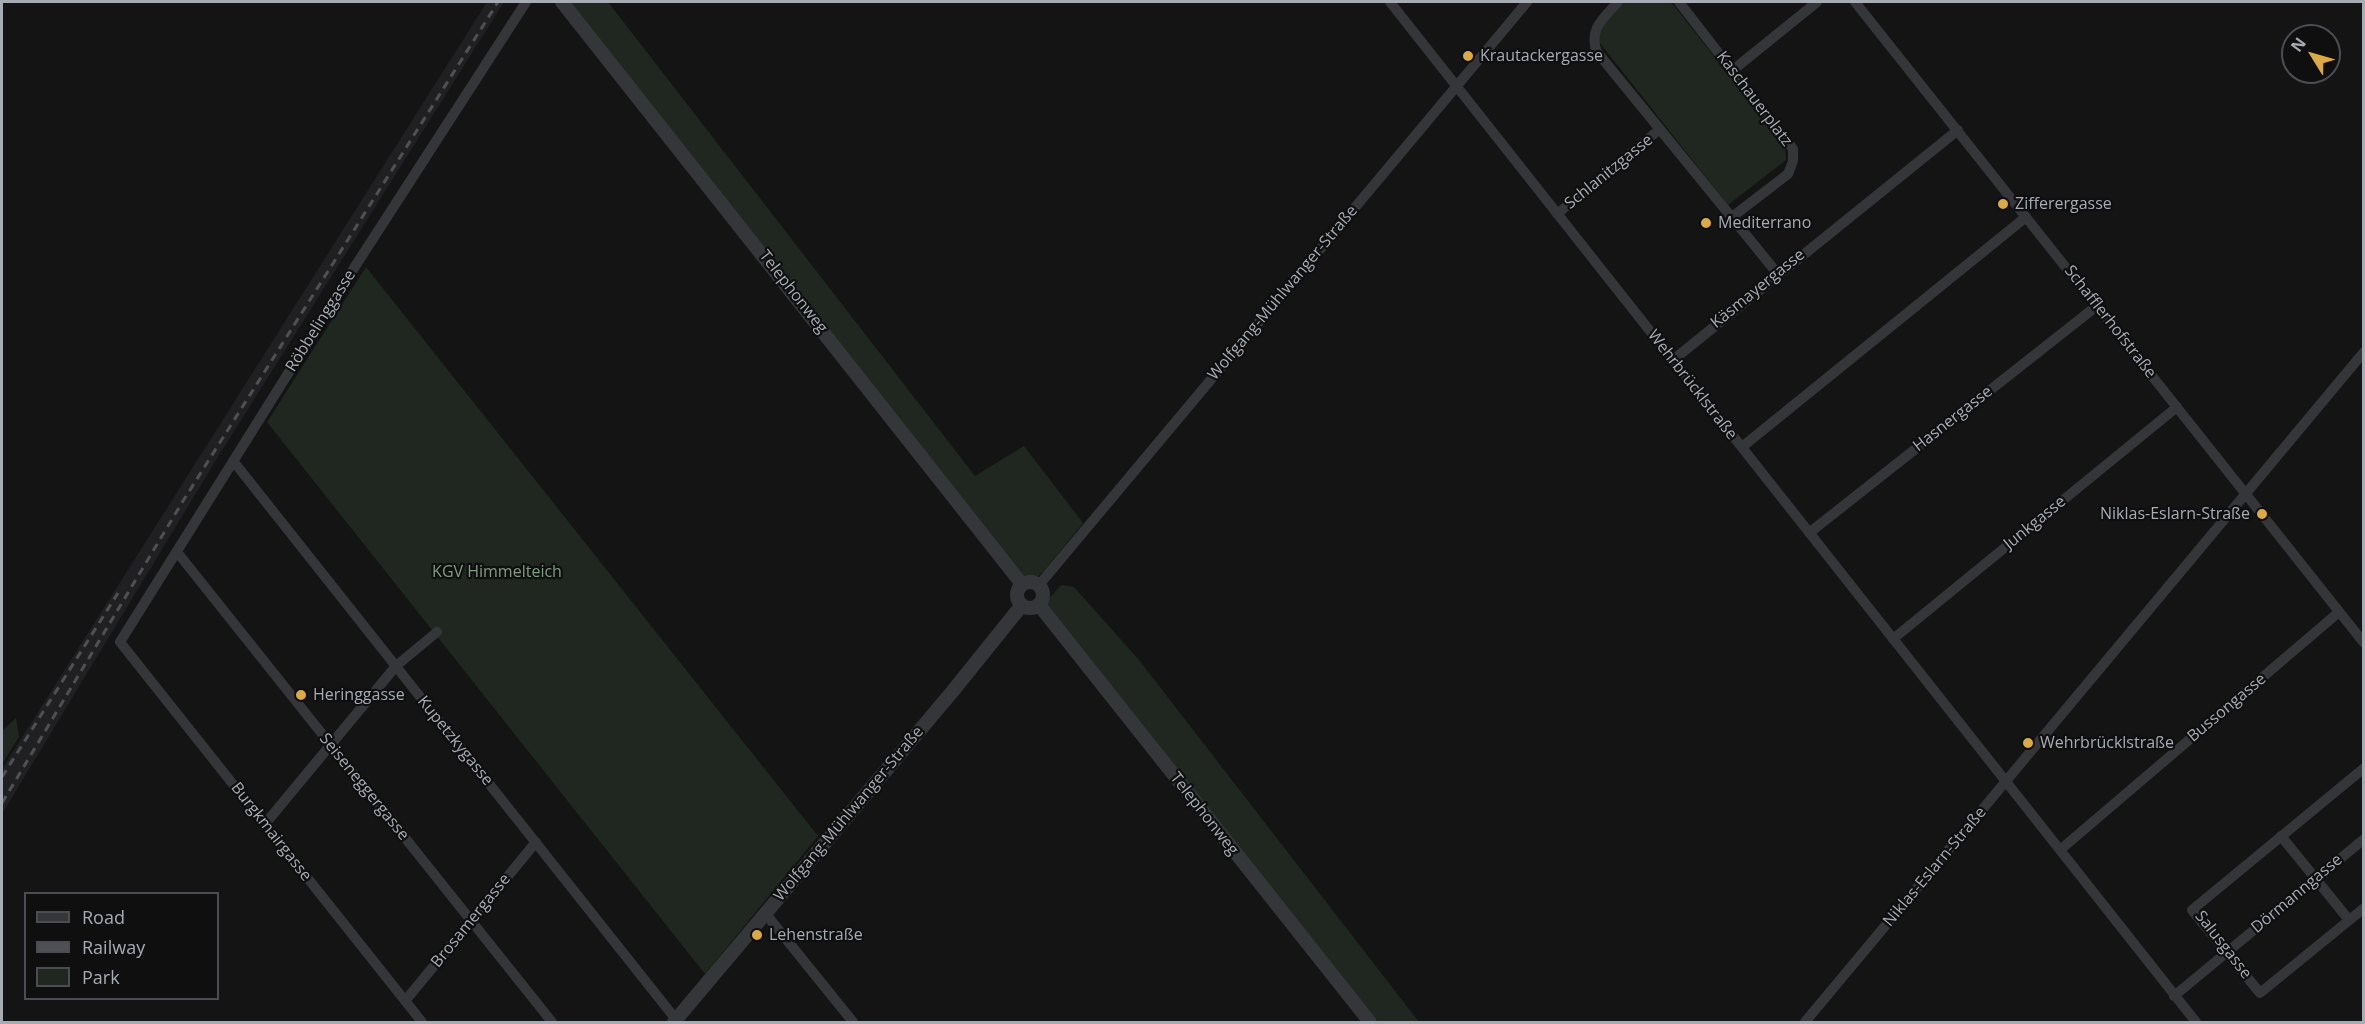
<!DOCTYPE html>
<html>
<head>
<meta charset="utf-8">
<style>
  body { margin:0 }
  #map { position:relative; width:2365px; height:1024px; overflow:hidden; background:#141415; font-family:"Open Sans",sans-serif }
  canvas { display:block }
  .frame { position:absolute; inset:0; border:3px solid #a7abb4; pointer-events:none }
  .legend { position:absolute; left:24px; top:892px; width:195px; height:108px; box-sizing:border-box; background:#0f0f10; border:2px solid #4c4d52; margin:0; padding:8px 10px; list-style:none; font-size:18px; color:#a7abb4 }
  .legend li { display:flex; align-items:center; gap:12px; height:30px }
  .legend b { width:30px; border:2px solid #4c4d52 }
  .north { position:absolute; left:2281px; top:24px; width:60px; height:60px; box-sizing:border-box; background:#0f0f10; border:2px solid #4c4d52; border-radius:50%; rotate:307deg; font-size:16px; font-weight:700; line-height:24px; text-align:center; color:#a7abb4 }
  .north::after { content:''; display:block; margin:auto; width:21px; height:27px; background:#dcaa45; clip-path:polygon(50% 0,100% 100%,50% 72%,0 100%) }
</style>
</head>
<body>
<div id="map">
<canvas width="2365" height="1024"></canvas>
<div class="frame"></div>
<ul class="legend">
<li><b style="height:8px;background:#35363a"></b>Road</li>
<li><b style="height:8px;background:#4e5054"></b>Railway</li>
<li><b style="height:16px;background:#202721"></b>Park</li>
</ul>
<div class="north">N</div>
</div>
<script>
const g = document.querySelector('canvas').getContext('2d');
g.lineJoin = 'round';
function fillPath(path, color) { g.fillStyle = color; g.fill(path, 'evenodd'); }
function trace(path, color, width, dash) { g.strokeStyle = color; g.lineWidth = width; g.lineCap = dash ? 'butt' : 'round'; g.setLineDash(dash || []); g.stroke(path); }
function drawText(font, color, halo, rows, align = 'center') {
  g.font = font + ' "Open Sans",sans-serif'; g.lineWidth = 4.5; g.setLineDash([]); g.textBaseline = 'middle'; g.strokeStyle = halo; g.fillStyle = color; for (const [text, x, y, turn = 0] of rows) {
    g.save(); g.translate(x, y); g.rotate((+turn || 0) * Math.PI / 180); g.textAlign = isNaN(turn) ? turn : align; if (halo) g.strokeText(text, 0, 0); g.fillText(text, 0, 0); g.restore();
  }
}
fillPath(new Path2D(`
  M487,2H504L216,460L2,814V769Z`), '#202022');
fillPath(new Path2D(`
  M568,2H608L975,476L1024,446L1083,523L1044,571L1037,577L1024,575Z
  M1624,2H1671L1785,146L1786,160L1728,205L1596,38L1597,32Z
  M366,267L818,836L705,974L267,422Z
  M1061,585L1074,587L1139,660L1419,1022H1379L1047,608V601Z
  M16,718L19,737L2,764V731Z`), '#202721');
trace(new Path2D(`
  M1390,2L2196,1022
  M1618,2C1604,18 1588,29 1597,52L1777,273
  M1679,2L1793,149V161L1788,174L1732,217
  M1855,2L2364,643
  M1733,70L1817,2
  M1557,214L1660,129
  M1673,360L1958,130
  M1742,447L2026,217
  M234,462L678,1022
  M1809,533L2098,305
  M177,552L552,1022
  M1039,585L1527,2
  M1893,639L2177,407
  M2364,768L2192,910L2260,993L2364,908
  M265,824L396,666L437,632
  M2281,836L2349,920
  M2060,850L2339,612
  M765,913L853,1022
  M2174,996L2364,839
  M405,1001L536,842
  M422,1022L120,642L356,265L526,2
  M1805,1022L2364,352`), '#35363a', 10);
trace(new Path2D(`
  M562,2L1022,584
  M1017 595a13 13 0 1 1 26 0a13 13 0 1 1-26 0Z
  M1039,605L1370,1022
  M674,1022L952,692L1022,605`), '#35363a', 14);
trace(new Path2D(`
  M2,777L118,593
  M2,803L183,501L498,2`), '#4e5054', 3, [8, 6]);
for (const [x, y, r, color] of [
  [1468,56,6,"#dcaa45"],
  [2003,204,6,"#dcaa45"],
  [1706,223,6,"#dcaa45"],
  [2262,514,6,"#dcaa45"],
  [301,695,6,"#dcaa45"],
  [2028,743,6,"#dcaa45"],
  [757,935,6,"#dcaa45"]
]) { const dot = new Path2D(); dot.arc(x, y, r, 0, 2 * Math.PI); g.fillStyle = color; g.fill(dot); trace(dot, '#0f0f10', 2); }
drawText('16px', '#a7abb4', '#0f0f10', [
  ["Krautackergasse",1480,56],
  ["Zifferergasse",2015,204],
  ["Mediterrano",1718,223],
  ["Niklas-Eslarn-Straße",2250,514,"right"],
  ["Heringgasse",313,695],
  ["Wehrbrücklstraße",2040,743],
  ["Lehenstraße",769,935]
], 'left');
drawText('16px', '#a7abb4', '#0f0f10', [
  ["Kaschauerplatz",1754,99,53],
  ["Schlanitzgasse",1609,172,-39],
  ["Käsmayergasse",1758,289,-39],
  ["Telephonweg",793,292,52],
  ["Wolfgang-Mühlwanger-Straße",1283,293,-50],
  ["Röbbelinggasse",321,321,-58],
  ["Schafflerhofstraße",2110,322,52],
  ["Wehrbrücklstraße",1692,385,52],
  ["Hasnergasse",1953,419,-38],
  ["Junkgasse",2035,523,-39],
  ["Bussongasse",2227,708,-40],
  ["Kupetzkygasse",455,741,51],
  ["Seiseneggergasse",364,787,51],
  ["Wolfgang-Mühlwanger-Straße",849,814,-50],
  ["Telephonweg",1204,814,52],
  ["Burgkmairgasse",271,832,52],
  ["Niklas-Eslarn-Straße",1935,867,-50],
  ["Dörmanngasse",2297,894,-40],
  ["Brosamergasse",471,921,-51],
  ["Salusgasse",2223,945,52]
]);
drawText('16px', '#809d82', '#0f0f10', [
  ["KGV Himmelteich",497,572]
]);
</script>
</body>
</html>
